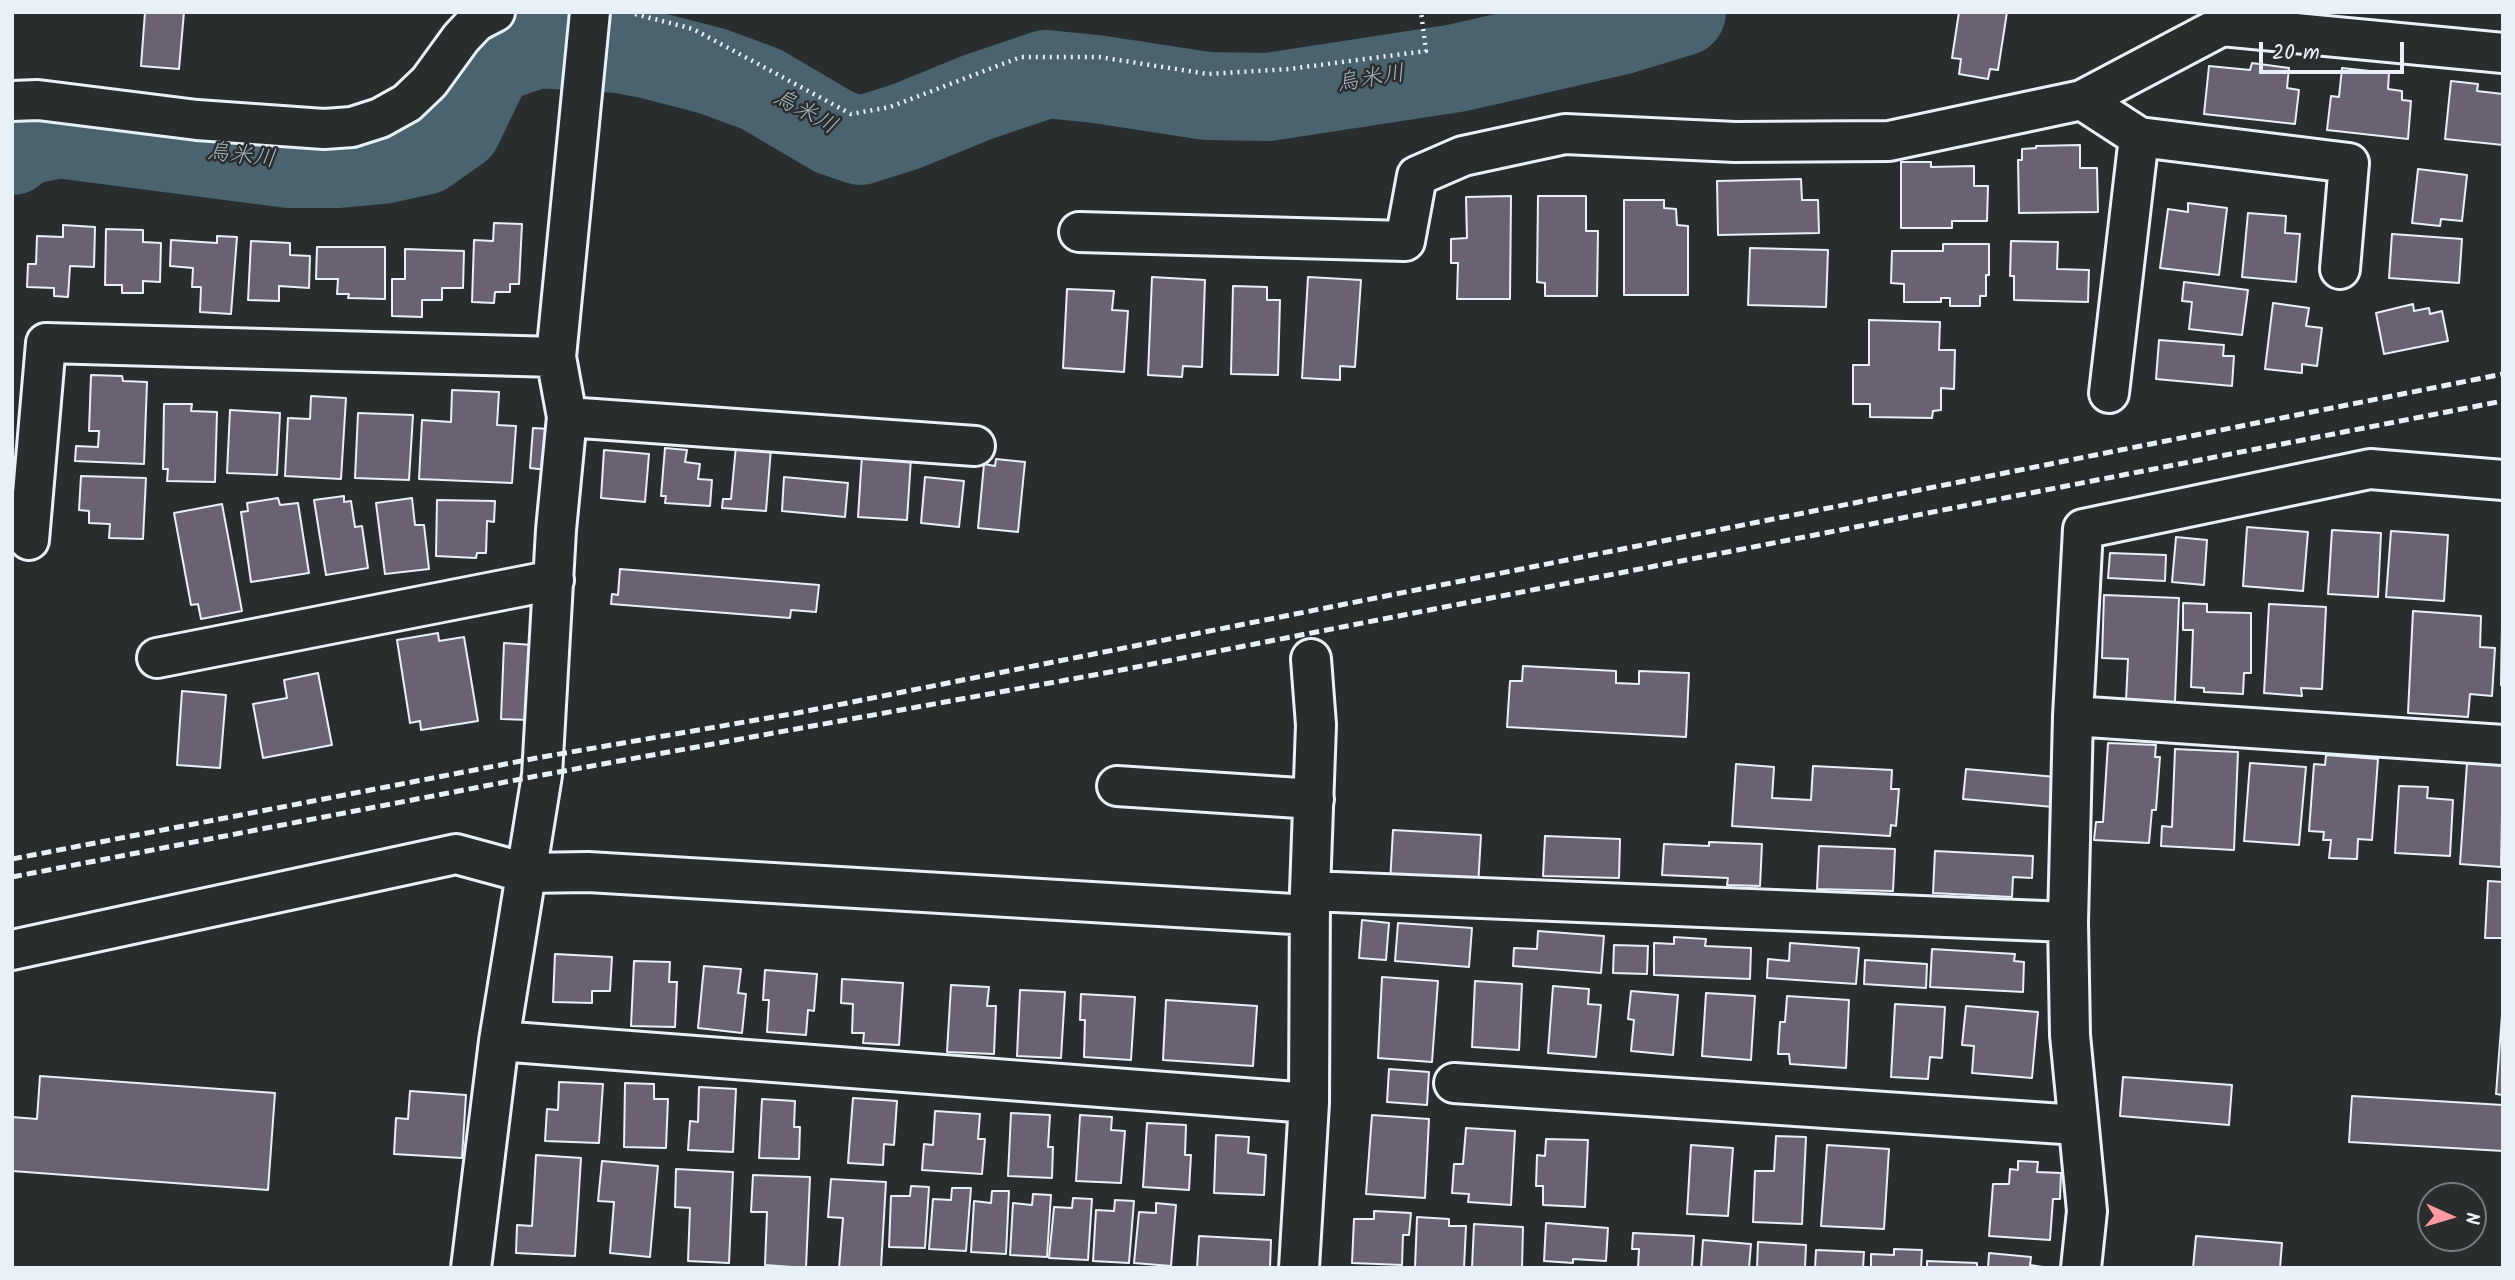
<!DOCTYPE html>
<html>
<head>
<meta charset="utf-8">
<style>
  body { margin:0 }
  #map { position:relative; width:2515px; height:1280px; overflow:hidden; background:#2a2d2e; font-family:Kalam,sans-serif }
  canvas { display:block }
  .frame { position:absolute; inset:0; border:14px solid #e8f1f8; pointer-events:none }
  .north { position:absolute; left:2417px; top:1182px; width:70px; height:70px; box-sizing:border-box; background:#2a2d2e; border:2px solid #767b7f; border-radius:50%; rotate:94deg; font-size:19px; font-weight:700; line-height:28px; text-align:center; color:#e8f1f8 }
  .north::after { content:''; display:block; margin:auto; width:24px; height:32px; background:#ff9aa2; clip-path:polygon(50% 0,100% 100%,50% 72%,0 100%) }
  .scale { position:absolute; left:2259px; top:42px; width:145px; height:32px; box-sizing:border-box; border:4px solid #e8f1f8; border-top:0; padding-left:9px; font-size:21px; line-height:24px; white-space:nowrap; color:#e8f1f8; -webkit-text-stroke:5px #2a2d2e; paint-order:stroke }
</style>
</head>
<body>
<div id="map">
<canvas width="2515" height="1280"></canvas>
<div class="frame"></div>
<div class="north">N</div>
<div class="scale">20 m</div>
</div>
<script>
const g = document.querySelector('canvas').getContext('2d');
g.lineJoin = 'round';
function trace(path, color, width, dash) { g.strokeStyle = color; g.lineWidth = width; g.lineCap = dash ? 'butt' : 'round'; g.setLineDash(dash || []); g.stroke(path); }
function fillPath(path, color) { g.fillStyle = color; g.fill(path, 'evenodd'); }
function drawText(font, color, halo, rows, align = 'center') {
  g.font = font + ' Kalam,"Klee One",sans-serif'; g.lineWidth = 5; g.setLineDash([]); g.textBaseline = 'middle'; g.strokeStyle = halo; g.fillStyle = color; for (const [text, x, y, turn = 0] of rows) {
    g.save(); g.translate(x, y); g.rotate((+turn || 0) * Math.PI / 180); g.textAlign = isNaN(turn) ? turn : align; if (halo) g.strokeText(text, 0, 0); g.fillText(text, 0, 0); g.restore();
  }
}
trace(new Path2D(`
  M12,151L24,141L59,134L290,164H338L382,160L424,151L458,127L490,60L538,44L620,49L646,54L712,71L761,89L834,132L860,141L907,126L978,97L1046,74L1096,79L1207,96L1268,97L1457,68L1623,30L1682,12`), '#4a636e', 88);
const building = new Path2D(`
  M145,12H184L179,69L141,66Z
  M1959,12H2007L1998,70L1990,69L1988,79L1959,74L1961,59L1952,58Z
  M2252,63L2289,68L2287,88L2299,90L2295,124L2204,114L2209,66L2250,70Z
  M2342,68L2389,73L2388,89L2402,91V100L2411,101L2408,139L2327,130L2331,96L2339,97Z
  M2451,81L2478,84L2477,91L2503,94V145L2445,139Z
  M2080,145V168H2097L2098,212L2019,213L2018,160H2022V149L2036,148V146Z
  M1901,162H1931V167L1974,166V186H1988L1987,221H1952V228H1901Z
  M2418,169L2467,175L2462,221L2441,219L2440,226L2412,223Z
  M1801,179L1802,200H1818L1819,233L1718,235L1717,181Z
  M1511,196L1510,299H1457L1458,263H1451V239L1467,238L1466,197Z
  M1538,196H1586V231H1598L1597,296H1545V283L1537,282Z
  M1624,200H1664V208L1676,209L1677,225L1688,226V295H1624Z
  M2188,203L2227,208L2219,275L2160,268L2168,209L2188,212Z
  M2248,213L2286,216L2285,233L2300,234L2296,282L2242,277Z
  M494,223L522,224L519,284H510V292H495L494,303L472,302L474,240L493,241Z
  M63,225L95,227L94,267L70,266L68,297L54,296V288L27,287L28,264H36L37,236L63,237Z
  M106,229L143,230V242L161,243L160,282L143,281V293H122V285H105Z
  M2392,234L2462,239L2459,283L2389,278Z
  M217,236L237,237L231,314L200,312L201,287H192L193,268L170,266L171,240L217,243Z
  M251,241L290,243V255L310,256L309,288L279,286V301L248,300Z
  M2011,241L2058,242L2057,269L2089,270L2088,302L2014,300V276H2010Z
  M1943,244H1989V275H1986V296H1980V306H1950V298H1941V302H1904V284L1891,283L1892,251H1943Z
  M317,247H385V299L348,298L349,294H337L338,279H316Z
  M1750,248L1828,250L1826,307L1748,305Z
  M405,249L464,251L463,288H442V300H422V317L392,316V279H405Z
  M1152,277L1205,280L1202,367L1183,366L1182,377L1148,375Z
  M1308,277L1361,280L1355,367L1340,366V380L1302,378Z
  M2184,282L2248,290L2242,335L2189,329L2192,302L2182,301Z
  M1233,286L1267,287V300H1280L1278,375L1231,374Z
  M1067,289L1114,291L1112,310L1128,311L1124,372L1063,368Z
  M2273,303L2309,308L2306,326L2322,328L2317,366L2302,364V373L2265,369Z
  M2413,304L2414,311L2429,308L2430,314L2442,311L2448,341L2384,354L2376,313Z
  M1869,320L1940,322L1939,350H1955L1954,389L1941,388V410L1933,411L1932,418L1870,417V404H1853V365H1869Z
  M2159,340L2224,345L2223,356H2234L2232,386L2156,379Z
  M91,375L122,376L123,381L147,382L144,464L75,461L76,446L98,447L99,431H89Z
  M452,390L499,392L497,425L516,426L512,483L419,479L422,420L451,422Z
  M311,396L346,398L341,479L285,476L288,418L310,419Z
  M164,404H192L191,411L217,412L215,482L167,481L168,469H163Z
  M230,410L280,413L277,475L227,473Z
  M358,413L413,415L409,480L355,478Z
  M533,428L550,429L547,470L530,468Z
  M736,446L771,448L766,511L722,508L723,499H731Z
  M665,448L687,450L685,462L700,464L698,479L712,480L710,506L665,503L666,496H661Z
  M604,450L649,454L645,502L601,498Z
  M862,455L911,458L907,520L858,517Z
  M996,459L1025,462L1018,532L978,528L984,464L995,466Z
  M81,476L146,478L143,539L109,538L110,524L89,523V511L79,510Z
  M784,477L848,483L845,517L782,511Z
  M925,477L964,481L959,527L921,523Z
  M344,496V502L351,501L355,527L362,526L368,568L326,575L314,500Z
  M278,498L280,505L298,503L309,573L251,582L241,512L248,511L247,503Z
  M412,498L415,525H424L429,569L385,574L376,503Z
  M437,500L495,501L494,522L487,521L486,553H477L476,558L436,556Z
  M222,504L242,611L201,619L198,604L191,605L174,513Z
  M2247,527L2308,532L2303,591L2243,586Z
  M2332,530L2381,533L2378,597L2328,594Z
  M2391,531L2448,535L2444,601L2386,597Z
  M2176,537L2207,540L2204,585L2172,582Z
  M2110,553L2166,555L2165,581L2108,578Z
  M620,569L819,585L816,612L791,610L790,618L611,604L612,594L618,595Z
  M2104,595L2179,598L2175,702L2126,700L2128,659L2102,658Z
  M2183,603L2207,604V612L2251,613V673H2244L2243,694L2204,692V688L2191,687L2193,630H2183Z
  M2269,604L2326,607L2322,689L2301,688L2302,696L2264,693Z
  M2413,611L2481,616L2480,647L2495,648L2492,696L2470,694L2468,717L2408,713Z
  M2502,626H2503V685H2501Z
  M438,633L439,641L464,637L478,721L421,730L420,721L410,723L397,640Z
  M504,643L533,645L530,720L501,719Z
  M1523,666L1616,671V683L1639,684V671L1689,673L1686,737L1507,727L1510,681H1522Z
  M318,673L332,745L263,758L253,704L287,698L284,680Z
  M182,691L226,695L220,768L177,765Z
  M2108,743L2156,745L2155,757H2160L2156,810H2152L2149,843L2094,840L2096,822H2103Z
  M2175,749L2238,752L2234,850L2161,846L2162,826L2172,827Z
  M2326,755L2378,759L2372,840L2358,839L2357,859L2329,858L2331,840H2323L2324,832L2309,831L2314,764L2325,765Z
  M2250,763L2306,767L2299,845L2244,841Z
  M2467,763L2503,765L2501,867L2460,864Z
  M1736,764L1774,767L1772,798L1811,800L1813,766L1892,770L1891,789H1899L1896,826L1891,825L1890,836L1732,826Z
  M1966,769L2056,777L2053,807L1963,799Z
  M2399,786L2428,787L2427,798L2453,800L2450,856L2395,853Z
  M1393,830L1481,835L1478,887L1390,883Z
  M1545,836L1620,839L1619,878L1543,876Z
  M1709,842L1762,844L1760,886L1727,885L1728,878L1662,875L1664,844L1709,846Z
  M1819,846L1895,849L1893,891L1817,889Z
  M1935,851L2033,856L2032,878L2013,877L2012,897L1933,893Z
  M2488,881L2503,882V938H2485Z
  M1362,920L1389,923L1386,960L1359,958Z
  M1398,923L1472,928L1469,967L1395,961Z
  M1538,931L1604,936L1601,973L1513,966L1514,948L1537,949Z
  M1674,937L1706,939L1705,946L1751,948L1750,979L1654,975V943L1674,944Z
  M1790,943L1859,948L1856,984L1767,978L1768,959L1789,961Z
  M1614,945L1648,946L1647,974L1613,973Z
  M1932,949L2015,954L2014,961L2024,962L2023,992L1930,987Z
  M555,954L612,957L610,991H592V1003L553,1002Z
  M1865,960L1927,964L1926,988L1864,984Z
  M634,961L670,962L669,982H677L675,1027L631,1026Z
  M704,966L741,969L738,993L746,994L742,1033L698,1028Z
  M765,970L817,974L814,1011L808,1010L806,1035L767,1032L769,1000H763Z
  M1382,977L1438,981L1432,1062L1378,1058Z
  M842,979L903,983L899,1045L863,1043L864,1033H852L853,1004L841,1003Z
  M1475,981L1522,984L1519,1050L1472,1047Z
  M951,985L989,987L987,1006H996L994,1054L947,1052Z
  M1553,986L1589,989L1588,1004L1601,1005L1596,1057L1548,1053Z
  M1020,990L1065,992L1061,1058L1017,1056Z
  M1631,991L1678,995L1673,1055L1631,1051L1634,1020L1628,1019Z
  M1706,993L1755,996L1751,1060L1702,1056Z
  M1081,994L1135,997L1131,1060L1084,1057L1085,1020H1080Z
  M1787,996L1849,1000L1846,1068L1790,1064L1789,1054H1778L1780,1022H1785Z
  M1166,1000L1257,1006L1253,1066L1163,1060Z
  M2503,1002V1095L2496,1094Z
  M1895,1004L1945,1007L1942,1058L1930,1057L1928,1079L1891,1077Z
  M1966,1006L2038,1012L2032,1078L1972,1073L1974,1046L1962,1045Z
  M1389,1069L1429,1072L1427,1105L1387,1102Z
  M40,1076L275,1093L268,1190L12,1171V1117L37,1119Z
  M2123,1077L2232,1085L2229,1125L2120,1116Z
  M559,1082L603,1084L599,1143L545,1141L547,1109L558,1110Z
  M625,1083L654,1084V1099H668L666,1148L624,1147Z
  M699,1087L736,1089L733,1152L688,1150L690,1121L698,1122Z
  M410,1091L466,1095L462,1158L394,1154L396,1118L408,1119Z
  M2352,1096L2503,1105V1151L2349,1142Z
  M853,1098L897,1101L894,1145L884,1144L883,1165L848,1163Z
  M762,1099L795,1101L794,1127H800L799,1159L759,1158Z
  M935,1111L980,1114L978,1139H985L982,1174L922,1170L924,1144L933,1145Z
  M1011,1113L1050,1115L1048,1147H1053L1052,1178L1008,1176Z
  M1080,1115L1112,1117L1111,1130L1125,1131L1121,1183L1076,1181Z
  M1372,1115L1429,1119L1425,1198L1366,1194Z
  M1147,1123L1186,1125L1185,1155H1191L1189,1190L1143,1187Z
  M1466,1128L1515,1131L1511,1205L1468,1202L1469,1194L1452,1193L1454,1164H1463Z
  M1216,1135L1249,1137L1248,1153L1266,1155L1264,1195L1214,1193Z
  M1776,1136L1806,1137L1802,1224L1753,1222L1755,1171H1774Z
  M1546,1139L1588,1140L1585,1207L1543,1205V1186H1536L1537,1155L1545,1156Z
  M1691,1145L1733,1148L1728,1216L1687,1214Z
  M1827,1145L1889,1149L1884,1229L1821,1226Z
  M536,1155L581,1158L575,1256L516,1253L517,1225L532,1226Z
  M602,1161L658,1166L650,1257L610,1253L614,1202L598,1201Z
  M2018,1161L2038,1162L2037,1172L2061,1173L2060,1199H2053L2050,1240L1989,1236L1993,1184H2009L2010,1169L2018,1170Z
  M676,1169L733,1172L729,1263L688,1261L690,1208L675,1207Z
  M753,1175L810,1177L806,1268L765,1265L767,1212H751Z
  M831,1179L886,1182L881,1268H839L843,1218L828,1217Z
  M911,1186L929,1187L925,1248L889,1247L891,1196H910Z
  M952,1188H971L966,1251L929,1249L933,1199L951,1200Z
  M992,1191H1009L1006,1254L971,1252L974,1201L991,1203Z
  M1033,1194L1051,1195L1047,1257L1010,1255L1013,1203L1032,1205Z
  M1073,1198L1092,1199L1088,1260L1049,1258L1054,1207L1072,1208Z
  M1115,1200L1134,1201L1129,1263L1093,1261L1096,1210L1114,1211Z
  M1156,1203L1176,1205L1171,1266L1134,1263L1139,1212L1156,1213Z
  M1374,1211L1411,1213L1409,1235H1403L1402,1265L1352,1263L1354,1219H1374Z
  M1417,1217L1449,1219V1226H1466L1464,1268H1415Z
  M1546,1223L1608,1228L1606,1261L1573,1259V1263L1544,1261Z
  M1474,1224L1523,1227L1522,1268H1472Z
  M1633,1233L1694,1236L1692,1268H1638L1639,1249H1632Z
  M1199,1236L1271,1240L1270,1268H1197Z
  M2196,1236L2282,1243L2280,1268H2193Z
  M1703,1240L1751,1244L1749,1268H1701Z
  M1758,1242L1806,1245L1805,1268H1757Z
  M1894,1249L1922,1250L1921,1268H1871V1254L1894,1255Z
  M1816,1250L1864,1252L1863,1268H1815Z
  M1989,1253L2031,1257L2030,1265L2049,1268H1988Z
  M1927,1261L1977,1263V1268H1927Z`);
fillPath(building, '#6a6273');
trace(building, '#e8f1f8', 2);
const minor = new Path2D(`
  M2082,100L2139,137L2349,163L2340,269
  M12,101L38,100L197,120L324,129L352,127L380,118L407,103L429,82L461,38L476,22L495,12
  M1079,232L1405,241L1417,176L1463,156L1565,134L1735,142L1889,141L2082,100L2222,26L2503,53
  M2109,393L2139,137
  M567,417L975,446
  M29,540L46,343L556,357
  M157,658L554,580
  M2073,716L2503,745
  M1117,786L1314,799
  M1310,891L2068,922
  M12,950L456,854L526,873L588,872L1310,915
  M499,1041L1309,1103
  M1454,1083L2078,1125
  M471,1268L499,1041L542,775L556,530L567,417L556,357L590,12
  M1299,1268L1309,1103L1310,891L1316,725L1311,659
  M2081,1268L2087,1211L2070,1035L2068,922L2073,716L2083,529L2370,469L2503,480`);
trace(minor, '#e8f1f8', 44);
trace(new Path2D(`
  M635,14L693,29L851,114L890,107L1021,57H1099L1208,74L1289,69L1426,51L1421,12`), '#e8f1f8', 4.5, [2, 5]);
trace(minor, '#2a2d2e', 38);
trace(new Path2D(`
  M12,859L542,757L797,713L2503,374
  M12,877L542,775L1116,671L2503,401`), '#e8f1f8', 5, [10, 5]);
drawText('italic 23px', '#a9b8c1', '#2a2d2e', [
  ["烏米川",1371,81,-9],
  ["烏米川",804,114,29],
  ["烏米川",241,158,7]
]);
</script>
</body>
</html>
